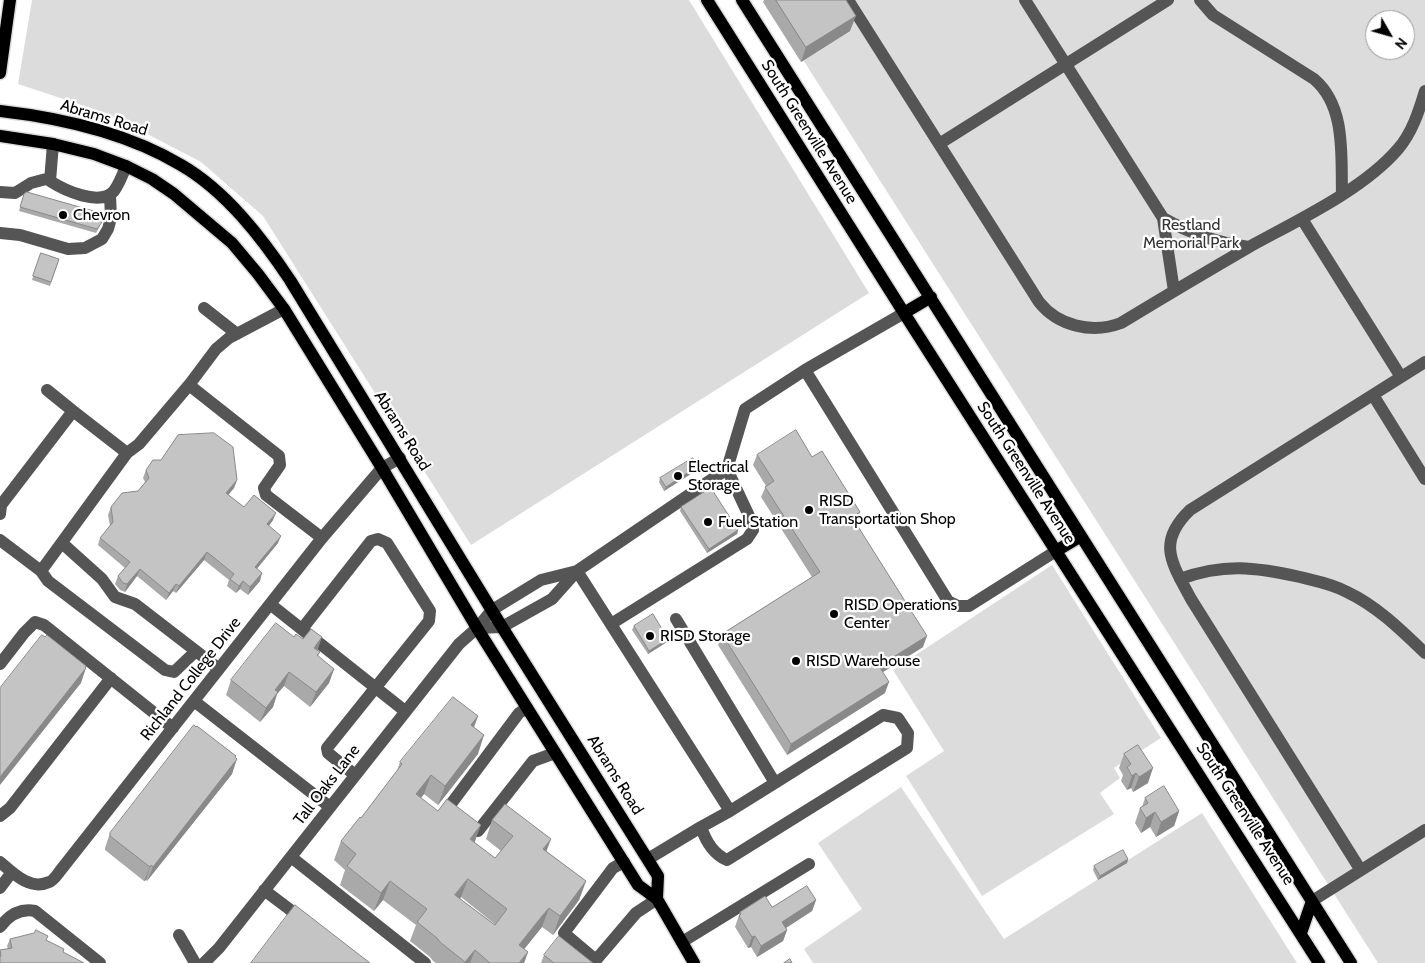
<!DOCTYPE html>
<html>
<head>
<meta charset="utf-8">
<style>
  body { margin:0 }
  #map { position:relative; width:1425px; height:963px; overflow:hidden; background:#fff; font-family:Cabin,sans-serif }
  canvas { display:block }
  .north { position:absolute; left:1365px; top:10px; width:50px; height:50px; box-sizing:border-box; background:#fff; border:1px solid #999; border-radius:50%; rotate:128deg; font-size:14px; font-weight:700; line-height:20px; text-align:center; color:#000 }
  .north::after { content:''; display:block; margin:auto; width:18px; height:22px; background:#000; clip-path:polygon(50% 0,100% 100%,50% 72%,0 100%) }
</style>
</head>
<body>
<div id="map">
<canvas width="1425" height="963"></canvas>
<div class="north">N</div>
</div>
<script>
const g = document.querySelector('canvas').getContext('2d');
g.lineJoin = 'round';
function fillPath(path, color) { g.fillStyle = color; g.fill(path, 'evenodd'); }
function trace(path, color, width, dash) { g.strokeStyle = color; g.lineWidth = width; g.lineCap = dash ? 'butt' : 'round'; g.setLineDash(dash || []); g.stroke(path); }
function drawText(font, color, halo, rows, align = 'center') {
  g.font = font + ' Cabin,sans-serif'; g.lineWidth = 4.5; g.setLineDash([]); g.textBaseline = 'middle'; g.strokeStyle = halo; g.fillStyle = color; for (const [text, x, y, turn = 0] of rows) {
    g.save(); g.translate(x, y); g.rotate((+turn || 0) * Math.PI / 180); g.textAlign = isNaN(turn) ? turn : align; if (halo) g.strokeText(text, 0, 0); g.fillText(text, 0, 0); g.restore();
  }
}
fillPath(new Path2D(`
  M32,0H689L869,293L471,545L263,216L201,162L109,114L18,84Z
  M765,0H1425V963H1378ZM1375,20H1405V50H1375Z
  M1052,565L1161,738L1114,768L1120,778L1100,793L1114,814L982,896L906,776L944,751L893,670Z
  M901,787L1004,939L1202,813L1297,963H813L804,949L862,909L818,843Z`), '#dcdcdc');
const major = new Path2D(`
  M707,0L904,313L1319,963
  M742,0L1351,963
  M0,73L10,0
  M0,111C62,118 127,133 181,165C226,191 262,238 290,280L502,627L658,876L657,899
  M0,136L53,144L94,154L126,166L152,179L174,194L232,243L258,274L284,309L382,468L477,628L638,885L657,899L694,963
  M904,313L931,297
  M1056,551L1081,536
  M1301,933L1312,901`);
trace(major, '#dbdbdb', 15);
trace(new Path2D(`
  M848,0L1039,302C1058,326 1092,334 1121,323C1164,297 1206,272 1249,247C1296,221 1363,190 1398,149C1412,133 1419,111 1425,91
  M1025,0L1163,218C1191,234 1217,243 1249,247
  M1200,0L1213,15L1314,79C1346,106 1341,155 1342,194
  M53,144L50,181C64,190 100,207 114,191C119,184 123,174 126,166
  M939,144L1168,0
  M0,192L15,193L31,183L50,178
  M1163,218L1174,291
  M1302,219L1401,377
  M0,233L20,235L68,249L85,248L102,239L108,229L111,218L110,195
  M204,308L237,334
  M284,309L229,338L216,349L189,385L279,456L280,465L264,488L266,495L322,538
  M805,370L948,601L958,606H969L1056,551
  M189,385L139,444L127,453L41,571L48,581L165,670L174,672L196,651L219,669
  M47,390L73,411
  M1373,395L1425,479
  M0,514L1,505L73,411L127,453
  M0,540L41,571
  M62,543L102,579L115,597L135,604L196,651
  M577,571L730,811L701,827C706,842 713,854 727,860L907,748L908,733L898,718L883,715L775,783L676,619
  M1180,579C1224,563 1255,567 1300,577C1316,581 1333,584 1347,592C1377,606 1402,631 1425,653
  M270,604L405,711
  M611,624L747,539L753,530L750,518L727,469
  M477,628L502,627L552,599L577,571L727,469L745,409L805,370L904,313
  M302,629L371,541L378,539L387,543L430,611L429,621L327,748L328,753L355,775
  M0,664L24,633L35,622L44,625L173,728
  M194,701L330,807
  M527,708L519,713L448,808L478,831L533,761L555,753
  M730,811L775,783
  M0,816L10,808L111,678
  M291,857L425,963
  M648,859L701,827
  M0,862C13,873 30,891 49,882C53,881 57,875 60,871L322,538L382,468L400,458
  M624,862L613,868L564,933L596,960L636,913L657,899
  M1360,869L1191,599C1172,563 1156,543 1190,510L1425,362
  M0,888L12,872
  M264,890L305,921
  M1312,901L1425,830
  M0,927C9,915 20,908 35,911L100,963
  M179,935L195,963
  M682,942L809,864
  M204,963L219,948L459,644L477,628L492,610L541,580L577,571`), '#555', 12);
trace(major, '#000', 12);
fillPath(new Path2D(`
  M764,0H846L850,31L801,62L763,2Z
  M24,194L100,226L96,233L19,211Z
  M41,253L59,259L50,286L32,280Z
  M757,455L812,457L856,523L923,647L883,672L885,693L787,755L718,645L722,634L812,577L761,497L766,486L753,465Z
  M698,466L697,470L664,491L659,482L660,478Z
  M146,470L237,480L234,488L228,495L244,507L273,520L269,526L278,543L257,569L260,581L248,595L240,589L236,593L227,586L229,580L204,560L176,593L173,591L166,600L137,576L125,592L120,590L115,584L118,576L125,568L98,545L100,538L110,526L108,515L111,507L138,491L145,482L143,478Z
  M681,507L738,530L737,534L707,553L680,511Z
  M634,626L668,639L667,642L648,654L632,630Z
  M294,637L317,650L320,652L318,656L334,669L329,683L310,707L284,686L277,694L273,707L260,722L226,695L231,680Z
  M478,716L474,727L478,754L438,805L424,794L421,798L475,843L495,858L501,851L486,839L492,820L546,851L586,881L579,900L553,935L542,927L524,949L528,952L524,963H436L433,961L430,957L410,941L416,925L383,900L374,911L340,885L345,870L334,860L341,841L361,818L397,771L400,762ZM461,897L496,925H495L460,899Z
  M1124,754L1148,783L1133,792L1131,788L1127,790L1121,781L1123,775L1119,768Z
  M235,758L232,774L147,881L146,880L144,881L105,850V848L110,833Z
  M1145,798L1179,811L1174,826L1156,837L1150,827L1141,833L1135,823L1140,808L1142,807Z
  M1128,859L1127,863L1098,880L1093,870L1094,866Z
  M816,900L812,911L786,928L787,930L783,941L757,957L751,947L748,948L735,927L740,912Z
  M10,939L46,940L63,952L0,963V950L8,949L7,946Z
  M544,955L593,963H541Z`), '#a9a9a9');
fillPath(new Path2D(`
  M856,16L850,31L801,62L806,47Z
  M698,466L697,470L664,491L666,487Z
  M237,480L234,488L224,500L226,493Z
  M860,512L856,523L852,517Z
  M276,513L273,520L264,532L267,524Z
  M738,530L737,534L707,553L709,549Z
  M281,536L278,543L252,574L255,567Z
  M207,552L204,560L176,593L179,586Z
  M140,569L137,576L125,592L127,584Z
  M262,573L260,581L248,595L250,587Z
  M243,581L240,589L236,593L239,586Z
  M176,584L173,591L166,600L169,593Z
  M927,636L923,647L875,677L879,666Z
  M322,637L317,652L314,648Z
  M668,639L667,642L648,654L649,651Z
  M86,666L84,671L86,668L81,683L0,785V777Z
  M334,669L329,683L310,707L316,692Z
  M289,672L284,686L277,694L273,707L260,722L266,708L275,690Z
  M889,682L885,693L787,755L791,744Z
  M478,716L471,735V725Z
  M484,735L478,754L438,805L445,786Z
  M236,756L232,766L237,759L232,774L147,881L153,867Z
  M1153,768L1148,783L1133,792L1139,777Z
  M1136,773L1131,788L1127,790L1132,776Z
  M431,775L424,794L409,813L416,794Z
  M1179,811L1174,826L1156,837L1161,822Z
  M1155,812L1150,827L1141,833L1146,818Z
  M481,825L474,844L470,839Z
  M551,839L544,858L543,849Z
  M1128,859L1127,863L1098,880L1100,876Z
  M151,865L146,880L144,881L150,867Z
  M468,879L461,897L448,914L455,895Z
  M390,881L383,900L374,911L381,893Z
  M586,881L579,900L553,935L560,916Z
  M816,900L812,911L778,933L782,922Z
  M549,908L542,927L513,963L519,945Z
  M787,930L783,941L757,957L761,946Z
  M755,936L751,947L748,948L752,937Z
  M475,950L470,963H465V962Z
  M528,952L524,963H519Z`), '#898989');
const building = new Path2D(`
  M776,0H846L856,16L806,47Z
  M27,192L104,214L102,222L97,229L20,207L24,194Z
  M41,253L59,259L51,282L33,276Z
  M796,430L812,457L822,451L860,512L852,517L927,636L879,666L889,682L791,744L722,634L820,572L765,487L774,481L757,455Z
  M214,433L233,447L237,480L226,493L244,507L254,495L276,513L267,524L281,536L255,567L262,573L250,587L243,581L239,586L230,579L234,574L207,552L179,586L176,584L169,593L140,569L127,584L123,583L118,576L130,562L100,538L113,522L111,507L122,493L138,491L149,478L146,470L153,460H161L178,435Z
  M693,458L698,466L666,487L660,478Z
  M711,488L738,530L709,549L681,507Z
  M653,614L668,639L649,651L634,626Z
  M276,623L294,637L296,634L303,639L311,629L322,637L314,648L320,652L317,655L334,669L316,692L289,672L275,690L278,692L266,708L231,680Z
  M42,635L45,637L47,635L86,666L85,667L86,668L0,777V688Z
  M453,697L478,716L471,725L484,735L445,786L431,775L416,794L438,811L447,799L481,825L470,839L495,858L513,836L492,820L505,804L551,839L543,849L586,881L560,916L549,908L542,916L519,945L528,952L519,963H490L475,950L465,962L440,942L437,938L417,922L427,909L390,881L381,893L347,866L356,854L341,841L360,817L361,818L402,764L400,762ZM468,879L507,909L495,925L455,895Z
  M194,725L196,727L197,726L236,756L235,757L237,759L153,867L151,865L150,867L110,836V833Z
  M1138,745L1153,768L1139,777L1136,773L1132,776L1127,767L1131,764L1124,754Z
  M1164,786L1179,811L1161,822L1155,812L1146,818L1140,808L1148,803L1145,798Z
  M1123,850L1128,859L1100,876L1094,866Z
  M807,886L816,900L782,922L787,930L761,946L755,936L752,937L739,916L741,914L740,912L765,896L772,907Z
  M295,905L370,963H251Z
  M36,930L48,936L46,940L64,949L63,952L84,963H0V957L1,956L0,950L12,948L10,939L34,933Z
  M559,936L593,963H554L544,955Z
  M790,959L792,963H784Z`);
fillPath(building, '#c4c4c4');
trace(building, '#898989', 1);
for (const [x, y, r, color] of [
  [63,215,5,"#000"],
  [678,476,5,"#000"],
  [809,510,5,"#000"],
  [708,522,5,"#000"],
  [834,614,5,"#000"],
  [650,636,5,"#000"],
  [796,661,5,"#000"]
]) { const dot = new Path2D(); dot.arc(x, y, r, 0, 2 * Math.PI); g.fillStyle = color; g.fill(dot); trace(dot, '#fff', 2); }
drawText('16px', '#000', '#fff', [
  ["Abrams Road",104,118,17],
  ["South Greenville Avenue",809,132,58],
  ["Abrams Road",402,431,58],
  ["South Greenville Avenue",1026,473,57],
  ["Richland College Drive",191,679,-52],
  ["Abrams Road",615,775,58],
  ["Tall Oaks Lane",327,785,-52],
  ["South Greenville Avenue",1245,814,57]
]);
drawText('16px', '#000', '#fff', [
  ["Chevron",73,215],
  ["Electrical",688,467],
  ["Storage",688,485],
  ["RISD",819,501],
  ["Transportation Shop",819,519],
  ["Fuel Station",718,522],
  ["RISD Operations",844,605],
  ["Center",844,623],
  ["RISD Storage",660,636],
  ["RISD Warehouse",806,661]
], 'left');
drawText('16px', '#333', '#fff', [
  ["Restland",1191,225],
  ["Memorial Park",1191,243]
]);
</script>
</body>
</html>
